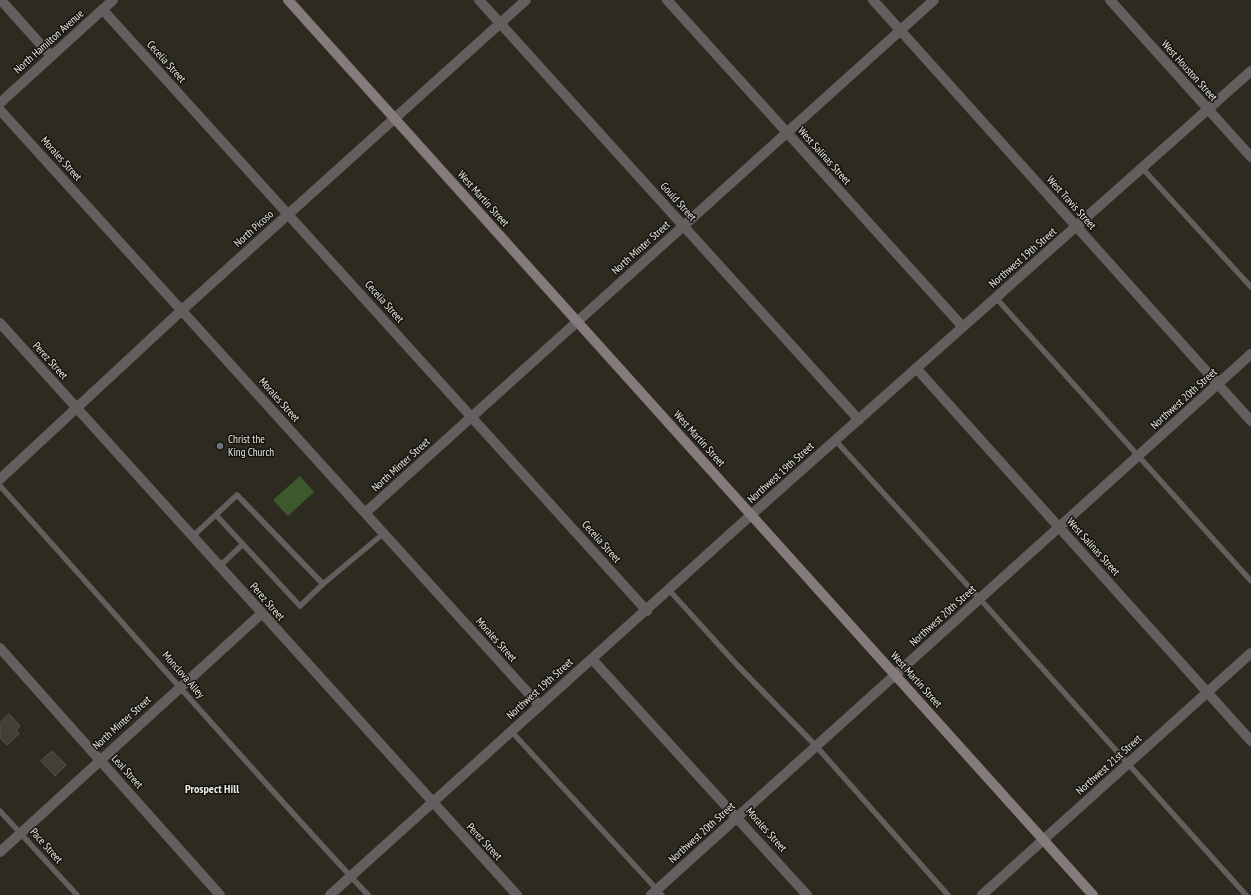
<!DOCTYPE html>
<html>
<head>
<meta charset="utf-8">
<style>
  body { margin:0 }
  canvas { display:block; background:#2d2b20 }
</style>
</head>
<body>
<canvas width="1251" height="895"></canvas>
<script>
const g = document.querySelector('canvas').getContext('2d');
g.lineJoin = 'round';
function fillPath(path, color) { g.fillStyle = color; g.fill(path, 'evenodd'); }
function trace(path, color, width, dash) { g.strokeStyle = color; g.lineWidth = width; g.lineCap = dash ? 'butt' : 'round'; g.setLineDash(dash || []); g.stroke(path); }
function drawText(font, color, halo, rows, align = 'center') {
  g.font = font + ' "PT Sans Narrow",sans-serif'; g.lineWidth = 3; g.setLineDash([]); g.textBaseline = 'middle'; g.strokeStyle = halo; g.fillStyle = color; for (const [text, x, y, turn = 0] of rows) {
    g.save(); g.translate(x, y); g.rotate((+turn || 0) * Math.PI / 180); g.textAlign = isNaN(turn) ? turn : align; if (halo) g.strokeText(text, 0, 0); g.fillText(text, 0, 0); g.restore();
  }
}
fillPath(new Path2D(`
  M300,476L314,492L288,516L273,500Z`), '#3e582d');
const building = new Path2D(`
  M9,714L20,726L16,731L19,734L7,745L0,738V723Z
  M52,751L66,765L55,776L41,761Z`);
fillPath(building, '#424035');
trace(building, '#555348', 1);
trace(new Path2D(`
  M1143,169L1251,287
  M996,298L1251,581
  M835,440L980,599L1246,895
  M0,486C123,622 243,761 368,895
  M193,536L237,495L323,584L300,606L216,515
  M220,566L243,544
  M323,584L384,533
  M669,590L737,665L816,746L948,895
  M511,731L662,895
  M0,811L77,895`), '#655e5e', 5.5);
trace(new Path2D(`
  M1,0L51,56
  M479,0L859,420
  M667,0L963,327
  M873,0L1251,421
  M1110,0L1251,157
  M103,10L647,611
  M0,103L113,0
  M0,110L540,706
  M0,323L517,895
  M916,368L1251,741
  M0,479L182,310L526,0
  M365,513L934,0
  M0,648L220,895
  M592,659L807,895
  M0,852L261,614
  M330,895L751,515L1251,71
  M651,895L1251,354
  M982,895L1251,653`), '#655e5e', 10);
trace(new Path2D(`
  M288,0L1093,895`), '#857b7b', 10);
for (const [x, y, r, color] of [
  [220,446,4,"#6b7280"]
]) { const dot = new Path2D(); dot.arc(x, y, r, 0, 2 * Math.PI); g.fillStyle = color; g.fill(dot); trace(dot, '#14130f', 1.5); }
drawText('11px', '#e9e8e1', '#14130f', [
  ["North Hamilton Avenue",49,42,-42],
  ["Cecelia Street",166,62,48],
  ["West Houston Street",1189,71,48],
  ["West Salinas Street",824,156,48],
  ["Morales Street",61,159,48],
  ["West Martin Street",483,199,48],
  ["Gould Street",678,202,48],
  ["West Travis Street",1071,203,48],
  ["North Picoso",254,229,-42],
  ["North Minter Street",641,248,-42],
  ["Northwest 19th Street",1023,258,-41],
  ["Cecelia Street",384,302,48],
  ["Perez Street",50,361,48],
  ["Northwest 20th Street",1184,399,-42],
  ["Morales Street",279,400,48],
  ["West Martin Street",699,439,48],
  ["North Minter Street",401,465,-42],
  ["Northwest 19th Street",781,473,-42],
  ["Cecelia Street",601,542,48],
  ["West Salinas Street",1093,547,48],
  ["Perez Street",267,602,49],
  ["Northwest 20th Street",943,616,-42],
  ["Morales Street",496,640,48],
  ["Monclova Alley",183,675,49],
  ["West Martin Street",916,680,48],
  ["Northwest 19th Street",540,689,-42],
  ["North Minter Street",122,723,-42],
  ["Northwest 21st Street",1109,765,-42],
  ["Leal Street",127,772,48],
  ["Morales Street",766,830,48],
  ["Northwest 20th Street",702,833,-42],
  ["Perez Street",484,842,47],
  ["Pace Street",46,846,48]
]);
drawText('11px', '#e9e8e1', '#14130f', [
  ["Christ the",228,440],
  ["King Church",228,453]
], 'left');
drawText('bold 12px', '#e9e8e1', '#14130f', [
  ["Prospect Hill",212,790]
]);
</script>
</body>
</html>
